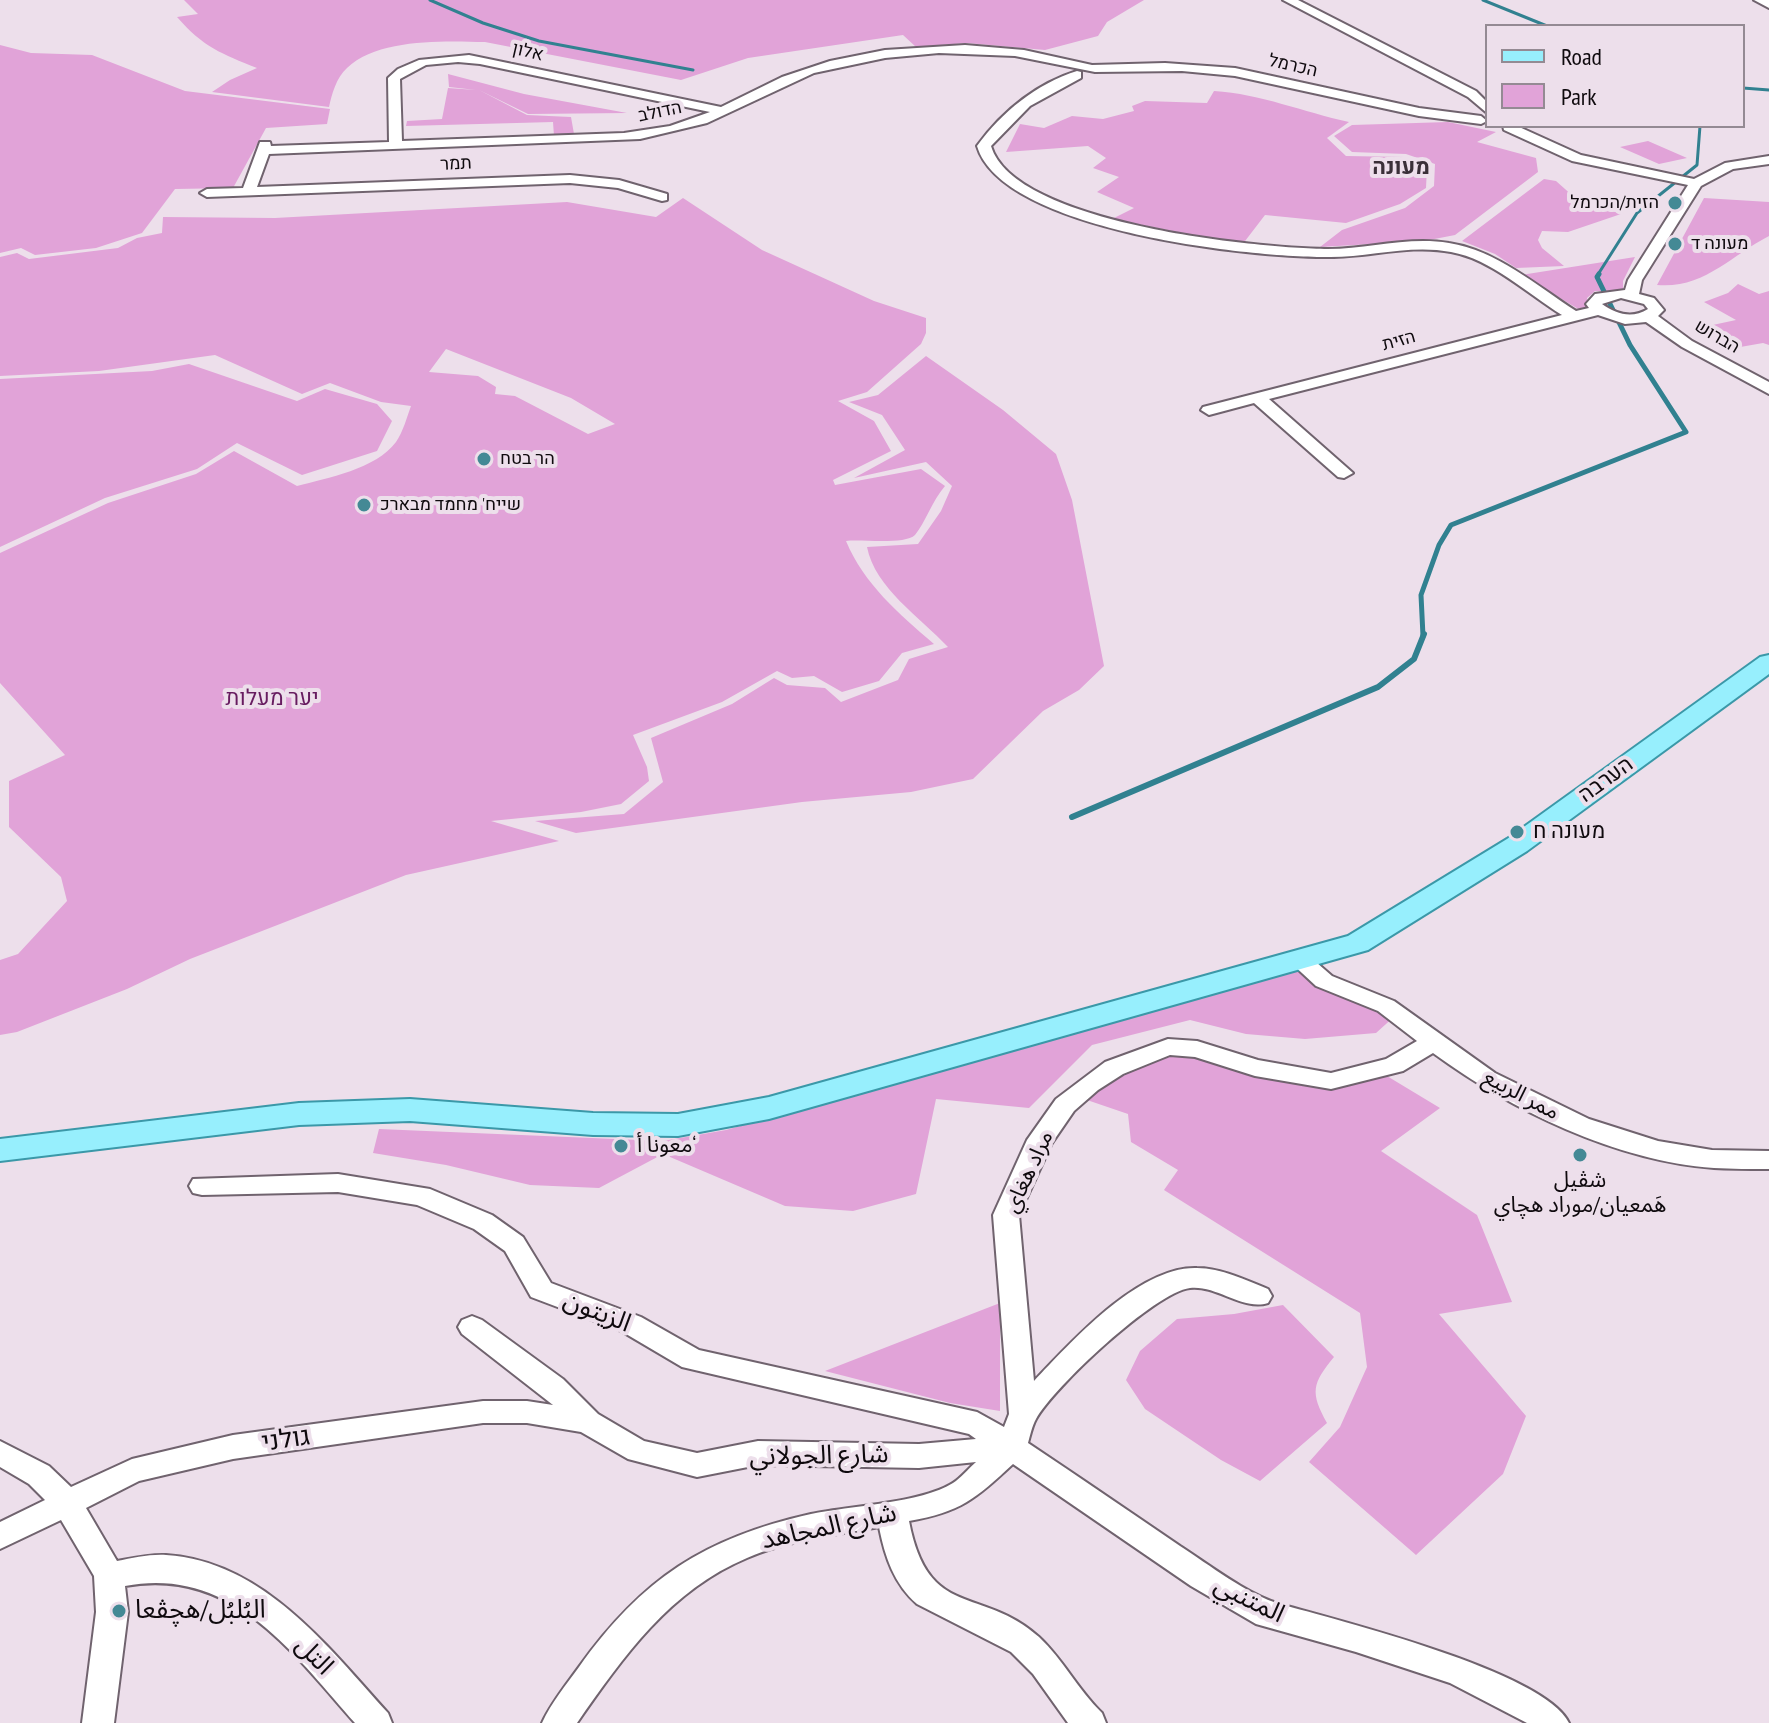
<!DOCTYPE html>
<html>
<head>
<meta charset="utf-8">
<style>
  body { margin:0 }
  #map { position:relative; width:1769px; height:1723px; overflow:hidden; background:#eddfeb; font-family:"PT Sans Narrow",sans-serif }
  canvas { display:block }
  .legend { position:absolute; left:1485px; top:24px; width:260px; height:104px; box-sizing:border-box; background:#eddfeb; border:2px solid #948a93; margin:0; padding:10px 14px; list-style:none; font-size:24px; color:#0f0a0e }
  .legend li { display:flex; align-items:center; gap:16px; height:40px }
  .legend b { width:40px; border:2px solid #948a93 }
</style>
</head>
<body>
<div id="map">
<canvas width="1769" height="1723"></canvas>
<ul class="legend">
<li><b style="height:10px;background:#97effd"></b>Road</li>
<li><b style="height:22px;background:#e1a3d8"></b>Park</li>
</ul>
</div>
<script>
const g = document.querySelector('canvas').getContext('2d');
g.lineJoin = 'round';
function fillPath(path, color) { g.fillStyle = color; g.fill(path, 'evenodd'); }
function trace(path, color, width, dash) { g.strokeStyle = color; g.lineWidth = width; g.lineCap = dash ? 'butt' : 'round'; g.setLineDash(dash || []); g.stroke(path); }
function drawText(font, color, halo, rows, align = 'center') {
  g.font = font + ' "PT Sans Narrow","Noto Sans Arabic",Heebo,sans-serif'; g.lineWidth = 8; g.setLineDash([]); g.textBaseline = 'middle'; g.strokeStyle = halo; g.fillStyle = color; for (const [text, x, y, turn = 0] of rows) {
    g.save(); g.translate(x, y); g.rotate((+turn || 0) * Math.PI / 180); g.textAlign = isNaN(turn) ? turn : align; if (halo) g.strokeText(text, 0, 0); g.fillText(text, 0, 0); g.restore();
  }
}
fillPath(new Path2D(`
  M184,0H1144L1107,22L1098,36L1045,50L967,43L916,47L903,35L748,58L681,80L485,42C445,41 378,38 347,68C336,78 332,94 329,107L212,92L230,80L257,68C222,54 203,47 177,17L198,14Z
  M0,45L31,53L92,55L185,91L330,109L327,124L266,128L233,188L175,189L142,233L96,248L35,255L21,248L0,253Z
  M448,74L524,94L627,113L528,114L479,90L527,115L571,117L574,134L554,136L553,122L406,126L407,121L442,119L448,88L476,90L449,87Z
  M1214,91C1261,94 1303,112 1349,122L1327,138L1346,156L1404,157L1427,167L1426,188L1400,204L1346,223L1265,215L1242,245L1112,219L1134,208L1097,192L1119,177L1093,168L1106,158L1088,146L1006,152L1020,124L1044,128L1072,116L1103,119L1134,111L1132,106L1145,101L1207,103Z
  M1448,122L1496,132L1477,142L1536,158L1538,172L1455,235L1424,241L1320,247L1342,230L1405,208L1434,186L1435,164L1406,154L1352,152L1334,136L1352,125Z
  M1648,141L1687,158L1659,164L1620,147Z
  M1544,179L1556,181L1574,197L1621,214L1568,232L1542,231L1538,240L1542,248L1564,266L1516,268L1495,254L1462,241Z
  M683,198L762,250L874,301L926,318V333L921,344L867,392L838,401L874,421L891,451L833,480L835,485L921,469L945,486C932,501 925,523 915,535C905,545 861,539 846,541C864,584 899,614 934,644L902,653L879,681L842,692L814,676L792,678L777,671L722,702L633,735L647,767L649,781L621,804L581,812L491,821L559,841L406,875L190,959L127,989L17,1032L0,1035V960L18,954L67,901L61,877L9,827V781L65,755L0,683V553L108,503L196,474L234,451L297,486C327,478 376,469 396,442C403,432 407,417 411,406L381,402L330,383L302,394L215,355L99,371L0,376V257L17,253L29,259L118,248L137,238L162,233L163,217L275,218L567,202L656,217ZM446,349L571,398L615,424L588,434L515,396L495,394L496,387L478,376L429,372Z
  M1704,198L1769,202V236C1730,256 1704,289 1657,285Z
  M1635,257L1623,281V291H1595L1587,298L1589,307L1580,310L1521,275Z
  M1738,284L1759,294L1769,291V345L1763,343L1729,349L1694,329L1736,320L1704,302L1728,293Z
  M926,356L1003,410L1056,454L1072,500L1104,666L1079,690L1043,711L973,779L911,792L802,802L576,833L535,821L624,814L663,782L651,738L732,704L774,678L787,685L825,688L841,702L898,680L909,659L948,647C920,617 875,588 867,547L918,544L941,511L952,486L926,462L854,478L905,450L882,415L849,402L878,395Z
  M189,364L297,401L325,389L377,404L392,421L377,451L302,475L237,443L197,469L105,498L0,547V379L152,371Z
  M1291,969L1396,1015L1376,1033L1305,1039L1246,1034L1190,1020L1092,1045L1029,1108L936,1099L916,1194L853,1211L785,1206L663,1154L599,1188L530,1185L446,1165L373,1153L379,1129L663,1141L726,1130Z
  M1160,1051L1273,1071L1338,1075L1377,1070L1440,1108L1381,1151L1477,1215L1512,1302L1439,1314L1526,1416L1503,1474L1416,1555L1309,1462L1340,1427L1367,1367L1360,1313L1164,1190L1178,1170L1131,1142L1128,1114L1087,1100L1117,1074Z
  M1000,1303V1411L950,1403L825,1371Z
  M1283,1305L1334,1357C1312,1384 1310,1392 1327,1423L1260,1481L1221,1460L1145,1409L1126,1380L1140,1351L1177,1319L1234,1314Z`), '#e1a3d8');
trace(new Path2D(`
  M430,0L483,23L539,41L693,70
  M1483,0L1547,26
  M1743,88L1769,90
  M1597,276L1637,213L1697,165L1700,126`), '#318190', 3);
trace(new Path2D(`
  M1423,636L1421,595L1439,545L1451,525L1686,432L1630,345L1597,277L1599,274`), '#318190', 5);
trace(new Path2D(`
  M1072,817L1378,687L1414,659L1424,634`), '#318190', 6);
const minor = new Path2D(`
  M1283,0H1298L1476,91L1487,102V113L1468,97Z
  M1754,0H1769V8Z
  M965,45L1024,50L1092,65L1165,63L1235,68L1419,108L1481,116L1487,121L1481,124L1419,116L1235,76L1182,71L1095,72L1015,56L939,53L885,58L814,73L707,123L640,139L269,154L257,187L570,175L619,180L667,194V200L662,201L618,188L570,183L207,197L200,193L207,189L243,188L260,142H270L271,146L389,142L388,78L398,69L419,60L469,55L721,107L782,77L830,61L885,50ZM458,62L480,64L710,112L670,126L624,133L402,141L400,79L426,65Z
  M1077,71L1081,72V78L1030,106L991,146C1014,224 1257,248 1328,249C1368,249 1409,236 1449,243C1496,250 1537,286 1576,311L1589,308L1586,304L1595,294L1625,290L1628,280L1688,185L1572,161L1504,130L1503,126H1517L1581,155L1694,179L1725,163L1769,156V164L1733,169L1701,186L1642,280L1639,294L1654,298L1664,310L1658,316L1692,341L1769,382V394L1682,347L1646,322L1625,324L1598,315L1269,399L1353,473L1344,478L1338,477L1254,403L1209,415L1201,410L1203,407L1562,315C1528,294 1491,259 1451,252C1411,244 1370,257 1330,257C1253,258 1002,231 977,146C1002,112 1036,84 1077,71ZM1621,298L1644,304L1648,309C1632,319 1616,314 1602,304Z
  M1301,954L1309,956L1332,976L1394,1001L1495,1073L1589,1119L1658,1141L1712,1150L1769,1151V1169C1751,1169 1732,1169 1714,1168C1616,1161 1511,1110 1433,1053L1403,1071L1331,1089L1255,1076L1195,1057L1170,1055L1123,1074L1098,1090L1074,1111L1052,1143L1019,1215L1034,1381C1071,1342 1139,1266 1197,1268C1221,1268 1246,1280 1268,1289L1272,1296L1268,1303C1243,1311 1217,1285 1190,1288C1155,1292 1053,1388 1036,1419C1032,1426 1030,1436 1028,1443C1079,1477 1129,1511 1180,1546C1208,1564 1248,1595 1280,1604C1337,1620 1546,1672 1569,1723H1527L1450,1683L1356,1652L1256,1624L1191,1586L1013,1464C975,1499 961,1512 909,1521C928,1621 981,1585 1039,1637C1063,1659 1078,1690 1102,1713L1106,1723H1068L1033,1674L1011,1652L917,1604C894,1584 885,1557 879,1527C836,1535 788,1540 747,1558C670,1590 623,1657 577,1723H542C551,1703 566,1685 579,1667C642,1579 704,1538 811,1514C848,1506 922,1503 953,1483C961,1478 968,1469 976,1462L919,1468L758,1465L697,1477L628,1459L581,1432L527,1423H483L233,1459L139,1481L86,1508L117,1561C133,1558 150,1554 166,1555C263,1561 328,1647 388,1713L392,1723H355C292,1652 232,1566 125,1586L128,1612L114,1723H82L96,1612L94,1576L61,1520L0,1549V1522L45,1500L29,1484L0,1467V1441L49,1466L71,1487L132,1459L233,1435L483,1401H527L553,1405L462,1334L458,1327L462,1320L472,1316L482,1320L563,1379L598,1414L644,1441L697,1453L758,1441L919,1444L976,1439L969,1434L682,1367L621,1331L531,1297L505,1251L474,1229L417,1205L338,1192L202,1195L193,1193L189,1186L193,1179L338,1174L430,1189L492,1215L523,1237L551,1283L641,1317L699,1350L977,1412L1004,1427L1009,1414L993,1215L1027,1140L1056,1099L1105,1062L1168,1039L1197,1041L1258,1060L1331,1073L1386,1059L1417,1041L1378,1011L1316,986L1289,961L1293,956Z`);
const major = new Path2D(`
  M1769,655V674L1527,851L1368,950L769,1119L678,1136L593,1135L410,1121L299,1125L0,1161V1139L299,1103L410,1099L593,1113L678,1114L769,1097L1348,936L1507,839L1760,657Z`);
trace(minor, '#70636e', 4);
trace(major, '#3b98a8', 4);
fillPath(minor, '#fff');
fillPath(major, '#97effd');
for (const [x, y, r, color] of [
  [1675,203,8,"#448995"],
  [1675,244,8,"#448995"],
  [484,459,8,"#448995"],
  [364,505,8,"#448995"],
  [1517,832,8,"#448995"],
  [621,1146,8,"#448995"],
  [1580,1155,8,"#448995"],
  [119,1611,8,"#448995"]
]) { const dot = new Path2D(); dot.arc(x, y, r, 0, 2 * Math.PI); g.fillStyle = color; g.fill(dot); trace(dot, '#eddfeb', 3); }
drawText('18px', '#0f0a0e', '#eddfeb', [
  ["אלון",528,52,13],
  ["הכרמל",1293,66,13],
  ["הדולב",660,112,-12],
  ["תמר",456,164,-3],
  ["הברוש",1717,337,30],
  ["הזית",1399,341,-15]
]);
drawText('18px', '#0f0a0e', '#eddfeb', [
  ["הזית/הכרמל",1659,203,"right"],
  ["מעונה ד",1691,244],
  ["הר בטח",500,459],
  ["שייח' מחמד מבארכ",380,505]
], 'left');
drawText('bold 22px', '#3a2f38', '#eddfeb', [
  ["מעונה",1401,168]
]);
drawText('22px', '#671c60', '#eddfeb', [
  ["יער מעלות",272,699]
]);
drawText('22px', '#0f0a0e', '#eddfeb', [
  ["הערבה",1606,780,-36],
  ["ممر الربيع",1521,1095,28],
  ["مراد هغاي",1029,1172,-65]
]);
drawText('22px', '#0f0a0e', '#eddfeb', [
  ["מעונה ח",1533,832],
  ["معونا أ‘",637,1146],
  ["شڤيل",1580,1181,"center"],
  ["هَمعيان/موراد هچاي",1580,1206,"center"]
], 'left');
drawText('26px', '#0f0a0e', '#eddfeb', [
  ["الزيتون",597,1312,22],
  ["גולני",286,1440,-8],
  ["شارع الجولاني",819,1456,-1],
  ["شارع المجاهد",829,1527,-12],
  ["المتنبي",1249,1600,26],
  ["التل",314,1656,46]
]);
drawText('26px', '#0f0a0e', '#eddfeb', [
  ["البُلبُل/هچڤعا",135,1611]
], 'left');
</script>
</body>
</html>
